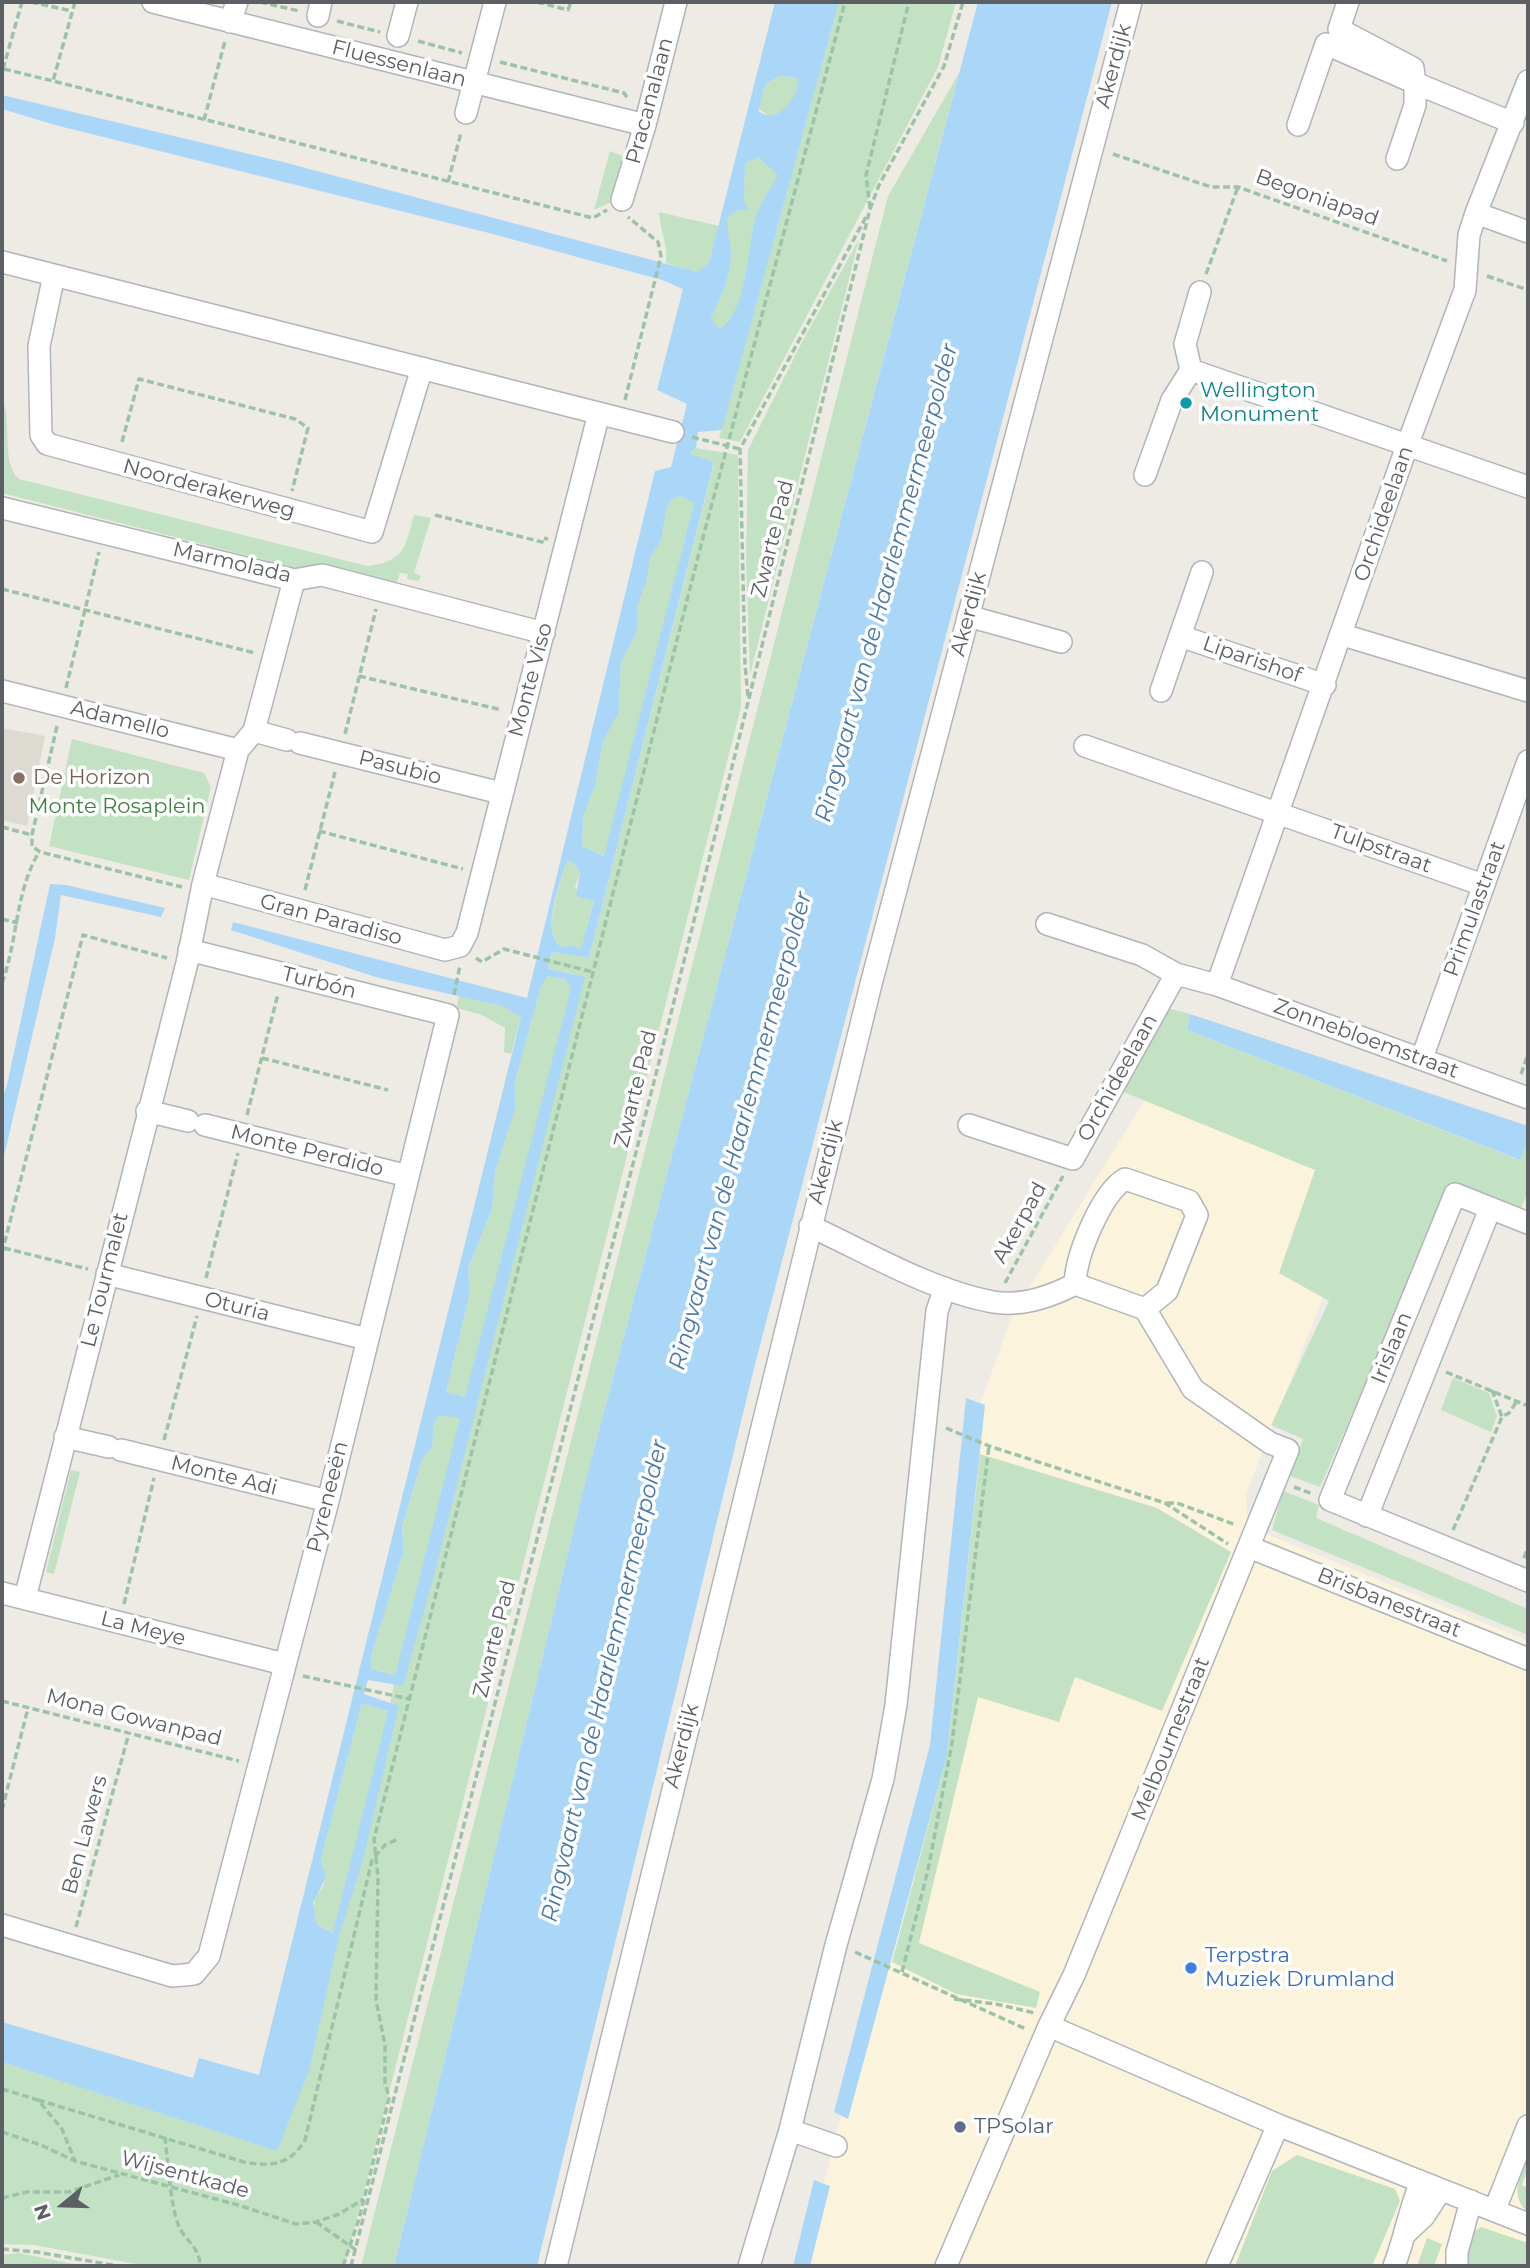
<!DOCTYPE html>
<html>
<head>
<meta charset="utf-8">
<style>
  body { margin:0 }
  #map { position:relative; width:1530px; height:2268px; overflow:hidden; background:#edebe4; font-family:Montserrat,sans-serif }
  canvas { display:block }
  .frame { position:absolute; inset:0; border:4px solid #5c5f63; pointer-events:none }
  .north { position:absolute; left:28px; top:2170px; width:70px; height:70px; -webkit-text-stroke:5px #fff; paint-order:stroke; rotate:251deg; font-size:19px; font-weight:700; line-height:28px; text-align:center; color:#5c5f63 }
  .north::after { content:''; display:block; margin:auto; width:24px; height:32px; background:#5c5f63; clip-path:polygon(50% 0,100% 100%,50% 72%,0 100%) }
</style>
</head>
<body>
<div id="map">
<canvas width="1530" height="2268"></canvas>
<div class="frame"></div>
<div class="north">N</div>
</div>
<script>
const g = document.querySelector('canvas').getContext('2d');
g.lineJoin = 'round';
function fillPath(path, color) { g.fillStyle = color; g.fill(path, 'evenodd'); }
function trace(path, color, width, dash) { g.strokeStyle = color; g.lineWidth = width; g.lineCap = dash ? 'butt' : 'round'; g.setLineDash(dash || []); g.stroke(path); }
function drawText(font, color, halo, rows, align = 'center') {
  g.font = font + ' Montserrat,sans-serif'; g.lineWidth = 7; g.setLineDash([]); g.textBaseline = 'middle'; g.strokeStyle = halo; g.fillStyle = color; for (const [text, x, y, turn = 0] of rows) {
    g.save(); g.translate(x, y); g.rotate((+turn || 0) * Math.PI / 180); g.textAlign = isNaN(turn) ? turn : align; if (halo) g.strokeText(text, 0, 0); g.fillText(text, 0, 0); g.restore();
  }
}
fillPath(new Path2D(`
  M1160,1075L1376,1162L1246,1494L1247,1526L1528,1641V2266H802L937,1749L977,1413L1012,1316Z`), '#fbf3dc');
fillPath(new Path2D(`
  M2,728L45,736L27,826L2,820Z`), '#dddad2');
fillPath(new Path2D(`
  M839,2H956L938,67L740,442L719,438Z
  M959,73L585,1483L394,2266H361L888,196Z
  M780,76L807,79L731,346L708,339L728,217L744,188L745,162L767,115L754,105C756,86 766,84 780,76Z
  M610,151L627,158L615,200L594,210Z
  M659,212L719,226L709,263L697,273L666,263C668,244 660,231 659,212Z
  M859,239L750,675L746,562L748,450L802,342Z
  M2,398C13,421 0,462 19,479L367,566C405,562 405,547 414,515L431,518L414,573L421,576L419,581L407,579L408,574L400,573L396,585L265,566V560L2,493Z
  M696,448L738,455L741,707L345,2266H147L34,2245L2,2244V2062L276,2150L334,1933L317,1925L313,1913L315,1896C329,1885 325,1873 321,1859L362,1703L389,1710L396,1675L371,1669V1657L404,1550L402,1528L422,1460L432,1447L434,1424L439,1415L465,1397L446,1392L470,1293L468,1269L492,1209L495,1172L515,1109V1082L541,987L547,976L566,979L571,987L574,974L547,968L552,952L589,958L714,463L689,455Z
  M681,496L695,502L605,856L582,846L583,817L595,786L603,742L619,712L621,662L638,630L637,607L647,580L650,558L661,541L667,507L673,499Z
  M72,739L204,773L211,787L189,880L49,846Z
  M573,862L580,872L575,888L594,900L581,950L570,945L561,947C540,930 561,886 566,863Z
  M459,996L502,1006L521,1016L511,1054L504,1052L505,1028L482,1015L456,1008Z
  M1167,1008L1190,1014L1187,1030L1519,1160L1528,1140V1192L1520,1210L1453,1185L1320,1487L1290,1476L1303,1439L1271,1425L1329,1301L1279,1273L1315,1170L1121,1091Z
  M1453,1378L1489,1393L1497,1416L1491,1432L1441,1410Z
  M980,1454L1157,1508L1231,1552L1162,1711L1075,1677L1059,1722L978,1697L919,1943L1040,1992L1036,2008L956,1994L892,1962L947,1755Z
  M71,1470L80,1472L54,1574L46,1572Z
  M1283,1491L1319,1505L1316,1518L1528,1609V1635L1272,1530Z
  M1297,2155L1395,2189L1400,2201L1372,2266H1235L1272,2171Z
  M1525,2163L1528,2168L1522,2185L1528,2188V2213C1512,2198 1517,2181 1525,2163Z
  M1481,2227L1528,2243V2266H1459L1471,2233Z
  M1427,2238L1442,2244L1434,2266H1417Z
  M19,2253L83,2266H2V2255Z`), '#c3e2c3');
fillPath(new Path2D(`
  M775,2H839L722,430L698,432L696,448L690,454L714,462L589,958L552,952L547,968L585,977L435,1572L403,1686L368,1680L364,1694L399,1706L363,1860L339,1936L309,2071L277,2151L2,2062V2022L193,2078L199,2058L259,2075L521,1017L502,1006L379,978L231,930L233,922L527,998L655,471L671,467L687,404L657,390L683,289L662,280L489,233L55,125L2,109V95L283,162L697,272L709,263ZM780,76L798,78C800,100 771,132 754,105C756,86 766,84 780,76ZM758,157L778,175C771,189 760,203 755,218C748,246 747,315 719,329L711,318C720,299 730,277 731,255C731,241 726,231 728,217L737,210L749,209L744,202L745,163ZM681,496L694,503L604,856L582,846L583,817L595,786L603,742L619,712L621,662L638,630L637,607L647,580L650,558L661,541L667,507L673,499ZM573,862L580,872L576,896L594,901L581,949L570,945L561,947C540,930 560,886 566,863ZM547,976L565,979L571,988L465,1397L446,1392L470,1293L468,1269L492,1209L495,1172L515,1109V1082L541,987ZM439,1415L460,1418L395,1675L371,1669V1657L404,1550L402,1527L422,1460L432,1447L434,1424ZM362,1703L388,1711L333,1933L317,1925L313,1903L326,1877L321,1859Z
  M978,2H1112L754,1368L537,2266H394L585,1483Z
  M50,884L66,885L165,908L161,917L61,895L55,938L2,1165V1099L7,1085Z
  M1190,1014L1528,1126V1140L1520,1160L1187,1030Z
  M966,1398L985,1405L947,1755L848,2119L834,2112L930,1745Z
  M814,2180L830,2186L810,2266H793Z`), '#aad7f7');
trace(new Path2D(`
  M754,115L764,78`), '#aad7f7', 6);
const minor = new Path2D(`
  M153,2L645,125
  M1348,2L1339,29L1413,68L1415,83L1513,123
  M318,16L321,2
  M230,22L237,2
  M398,36L407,2
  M466,113L495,2
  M1298,125L1326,44L1415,83V105L1397,159
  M622,200L645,125L676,2
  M1476,213L1528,232
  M2,262L673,432
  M54,275L39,346L41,435L47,444L372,532L422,368
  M1200,292L1185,344L1191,370L1528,487
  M1145,475L1172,400L1191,370
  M2,508L294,580L322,575L544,633
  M968,616L1061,642
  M1343,635L1528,691
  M1180,636L1325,685
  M2,691L238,750
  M1161,691L1202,572
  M254,731L287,740
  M300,743L501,793
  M1085,746L1483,885
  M203,884L445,950L460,946L467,933L599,413
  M1047,924L1142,955L1176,974
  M1217,985L1528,1098
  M1422,1058L1528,761
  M147,1111L188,1121
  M205,1125L408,1176
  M969,1125L1073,1159L1176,974L1217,985L1407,446L1465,290L1469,235L1476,213L1528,81
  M1528,1223L1455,1194L1330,1500L1528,1581
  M810,1226C866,1252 932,1291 993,1302C1022,1307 1050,1297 1075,1284L1145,1309L1193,1389L1270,1443L1288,1450L1074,1975L1049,2026L1278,2125L1528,2224
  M107,1274L367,1339
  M1075,1284C1076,1255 1101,1194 1125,1179L1189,1201L1197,1215L1167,1291L1145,1309
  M65,1437L109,1447
  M121,1450L328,1501
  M1367,1516L1490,1209
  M1249,1547L1528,1659
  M2,1593L284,1664
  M25,1598L187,963L203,884L238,750L254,731L294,580
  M2,1925L172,1976L194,1974L209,1956L328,1501L448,1015L189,950
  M790,2130L836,2146
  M1495,2209L1528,2126
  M1407,2232L1424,2216L1441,2190
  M556,2266L871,984L1131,2
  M749,2266L790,2130L836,1945L883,1779L896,1705L937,1311L945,1288
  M946,2266L1049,2026
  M1217,2266L1278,2125
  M1394,2266C1405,2238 1409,2210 1421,2182
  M1457,2266V2252L1471,2201`);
trace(minor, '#b1b4b8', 24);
trace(new Path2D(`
  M31,2L72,11
  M75,2L53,81L593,218L607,210
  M260,2L299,11
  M537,2L568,10L571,2
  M337,21L380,32
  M418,41L462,53
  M500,62L624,93L628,99
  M3,69L22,2
  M4,69L53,81
  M204,120L225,41
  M1113,154L1211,187H1238L1447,261
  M448,182L461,133
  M870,208L866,175L909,2
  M1206,274L1238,187
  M1487,276L1528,290
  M625,400L661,256L658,242L628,217
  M692,437L740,449
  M122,442L139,379L295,419L308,428L292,491
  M435,515L542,542L543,538L548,539
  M2,589L255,653
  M359,676L502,710
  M66,688L99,552
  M748,696L745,665L740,449L867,215
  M57,726L32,835V846L40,852L182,887
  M345,734L376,609
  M2,827L32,835
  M319,831L463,869
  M305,890L335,772
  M2,919L18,923
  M476,958L482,962L504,949L593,972
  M2,983C18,940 15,892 39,852
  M454,995L460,965
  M262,1058L388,1090
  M1521,1074L1528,1054
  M247,1115L278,994
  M4,1248L88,1269
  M2,1253L83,935L167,958
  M206,1278L238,1153
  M1005,1283L1063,1176
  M1446,1372L1528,1406
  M1492,1390L1502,1417
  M946,1428L989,1446L1165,1503L1228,1544
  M164,1440L197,1316
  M1294,1487L1313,1494
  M1167,1503H1177L1236,1525
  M1453,1530L1502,1417L1509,1413L1517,1401
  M1524,1558L1528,1548
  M124,1604L154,1478
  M303,1676L410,1699
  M2,1701L239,1761
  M2,1810L28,1708
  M76,1927L129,1733
  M855,1952L1026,2029
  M902,1972L928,1870L952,1743L989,1446
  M954,1999L996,2004L1035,2013
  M2,2089L38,2100L62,2129L75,2161
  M38,2100L244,2162C271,2167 290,2165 305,2140L372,1860L385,1845L398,1839
  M2,2132L41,2145L75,2161L238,2205L296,2224L316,2222L339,2214L364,2199
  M165,2137C168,2161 170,2202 178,2224C183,2239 201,2248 200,2266
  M2,2198L27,2192H69L119,2175
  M316,2222L356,2250
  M2,2249L37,2252L118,2266
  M343,2266L359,2219L389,2098L385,2082V2045L376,2000L378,1878L374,1839L701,545L845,2
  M351,2266L656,1074L870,209L879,185L944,66L963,2`), '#9cc3a7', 3.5, [7, 3.5]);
trace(minor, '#fff', 21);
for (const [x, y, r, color] of [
  [1186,403,7,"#0f9aa8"],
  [19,778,7,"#8d6e63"],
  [1191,1968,7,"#3f7fe0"],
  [960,2127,7,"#5c6f8a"]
]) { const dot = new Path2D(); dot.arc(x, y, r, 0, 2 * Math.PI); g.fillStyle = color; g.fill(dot); trace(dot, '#fff', 2.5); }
drawText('21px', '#5c5f63', '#fff', [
  ["Fluessenlaan",399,64,14],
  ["Akerdijk",1114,66,-75],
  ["Pracanalaan",650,101,-75],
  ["Begoniapad",1317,198,20],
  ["Noorderakerweg",209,489,15],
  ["Orchideelaan",1384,514,-71],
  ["Zwarte Pad",773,539,-76],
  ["Marmolada",232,563,13],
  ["Akerdijk",969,614,-75],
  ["Liparishof",1252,660,19],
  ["Monte Viso",531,680,-75],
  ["Adamello",120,720,14],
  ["Pasubio",400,768,14],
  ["Tulpstraat",1381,849,20],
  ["Primulastraat",1475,909,-70],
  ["Gran Paradiso",331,920,15],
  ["Turbón",319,983,14],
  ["Zonnebloemstraat",1366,1039,20],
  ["Orchideelaan",1118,1078,-61],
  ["Zwarte Pad",636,1089,-76],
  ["Monte Perdido",307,1151,14],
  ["Akerdijk",826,1162,-76],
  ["Akerpad",1020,1223,-61],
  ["Le Tourmalet",105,1280,-76],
  ["Oturia",237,1307,14],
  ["Irislaan",1392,1348,-68],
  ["Monte Adi",224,1476,14],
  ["Pyreneeën",328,1497,-76],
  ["Brisbanestraat",1389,1603,22],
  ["La Meye",143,1629,14],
  ["Zwarte Pad",495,1639,-76],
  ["Mona Gowanpad",134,1718,14],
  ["Melbournestraat",1171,1739,-68],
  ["Akerdijk",682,1746,-76],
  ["Ben Lawers",85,1835,-75],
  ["Wijsentkade",185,2175,15]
]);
drawText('21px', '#0d838f', '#fff', [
  ["Wellington",1200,391],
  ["Monument",1200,415]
], 'left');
drawText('21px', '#785e54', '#fff', [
  ["De Horizon",33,778]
], 'left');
drawText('21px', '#3d813f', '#fff', [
  ["Monte Rosaplein",117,807]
]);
drawText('21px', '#366cbe', '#fff', [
  ["Terpstra",1205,1956],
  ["Muziek Drumland",1205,1980]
], 'left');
drawText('21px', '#4e5e75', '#fff', [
  ["TPSolar",974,2127]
], 'left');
drawText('italic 23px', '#4978a7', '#fff', [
  ["Ringvaart van de Haarlemmermeerpolder",887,583,-75],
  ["Ringvaart van de Haarlemmermeerpolder",741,1131,-75],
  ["Ringvaart van de Haarlemmermeerpolder",605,1681,-77]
]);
</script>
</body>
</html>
